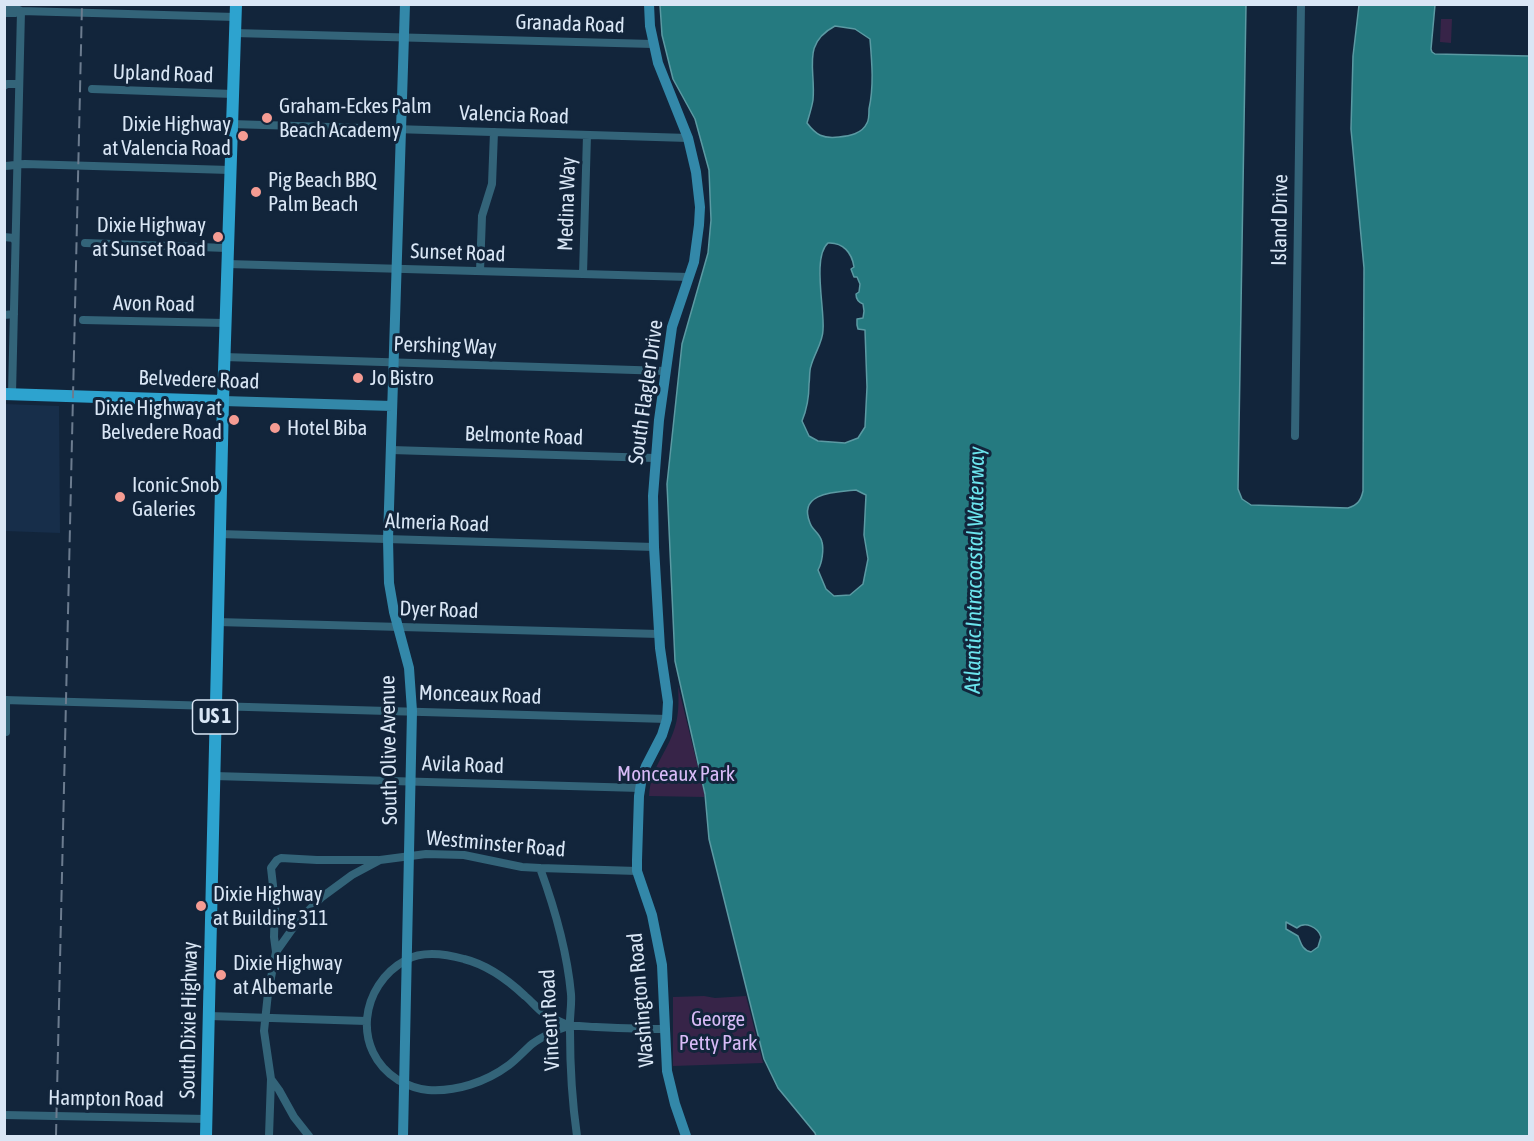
<!DOCTYPE html>
<html>
<head>
<meta charset="utf-8">
<style>
  body { margin:0 }
  #map { position:relative; width:1534px; height:1141px; overflow:hidden; background:#12253b; font-family:"Asap Condensed",sans-serif }
  canvas { display:block }
  .frame { position:absolute; inset:0; border:6px solid #d9e6f5; pointer-events:none }
</style>
</head>
<body>
<div id="map">
<canvas width="1534" height="1141"></canvas>
<div class="frame"></div>
</div>
<script>
const g = document.querySelector('canvas').getContext('2d');
g.lineJoin = 'round';
function fillPath(path, color) { g.fillStyle = color; g.fill(path, 'evenodd'); }
function trace(path, color, width, dash) { g.strokeStyle = color; g.lineWidth = width; g.lineCap = dash ? 'butt' : 'round'; g.setLineDash(dash || []); g.stroke(path); }
function drawText(font, color, halo, rows, align = 'center') {
  g.font = font + ' "Asap Condensed",sans-serif'; g.lineWidth = 6; g.setLineDash([]); g.textBaseline = 'middle'; g.strokeStyle = halo; g.fillStyle = color; for (const [text, x, y, turn = 0] of rows) {
    g.save(); g.translate(x, y); g.rotate((+turn || 0) * Math.PI / 180); g.textAlign = isNaN(turn) ? turn : align; if (halo) g.strokeText(text, 0, 0); g.fillText(text, 0, 0); g.restore();
  }
}
fillPath(new Path2D(`
  M5,404L59,406L60,533L5,531Z`), '#172e4a');
fillPath(new Path2D(`
  M1441,19H1452L1451,43L1440,42Z
  M678,686L704,792V797L649,796C651,768 664,757 673,733C679,718 679,702 678,686Z
  M704,996L715,998L746,996L763,1063L673,1066V997Z`), '#372448');
const water = new Path2D(`
  M660,5H1246L1238,489L1242,499L1251,505L1348,508C1358,505 1361,500 1363,491L1364,268L1351,129L1353,56L1359,5H1435L1431,49L1432,52L1435,54L1529,56V1136H816L815,1133L778,1088L764,1059L709,839L705,794L675,661L667,484L682,344L708,253L711,220L709,170L695,119L673,79L662,35ZM835,26L855,29L870,39C872,63 874,86 869,109C869,113 869,120 867,123C862,134 849,136 839,137C823,139 816,135 807,123C809,116 812,107 813,100C816,69 801,44 835,26ZM828,243C843,242 852,253 854,267L851,269L854,277H857L860,284L859,292L856,294C856,299 858,302 863,304L864,311L863,318L857,319V325L858,329L865,330L867,387L865,427L858,438L845,443L818,441L809,436L802,421C807,409 809,397 809,384C810,378 809,371 811,366C814,354 823,342 823,330C825,310 812,257 828,243ZM856,490L866,495L864,535L868,559L863,584L850,595L834,596L826,589L818,570C822,563 824,550 822,542C820,533 812,530 810,523C797,492 837,492 856,490ZM1286,922L1297,928C1305,921 1318,927 1321,937L1318,947L1311,952C1302,950 1301,943 1298,936L1286,929Z`);
fillPath(water, '#257a80');
trace(water, '#5b9aa3', 1.5);
trace(new Path2D(`
  M4,7H12L21,11
  M4,13H15L21,11L235,17
  M234,33L653,44
  M4,86L7,84H19
  M92,89L233,94
  M231,124L688,138
  M4,166C12,166 17,164 25,164L230,170
  M4,237L14,238L15,241
  M85,243L227,248
  M227,264L689,277
  M480,271L482,216L492,184L494,132
  M583,274L587,135
  M4,315L14,314
  M83,320L225,323
  M224,357L666,371
  M12,394L21,11
  M1295,436L1301,4
  M391,450L655,458
  M219,534L654,547
  M217,622L659,634
  M4,700L667,719
  M6,700V732
  M214,776L640,788
  M540,868C555,909 567,950 571,994C572,1006 569,1018 570,1031C570,1066 572,1101 577,1136
  M276,952L274,937L275,903L271,868L277,860L281,858L317,860H378
  M209,1016L366,1021
  M570,1026C560,1022 550,1018 541,1011C536,1007 531,1001 525,996C507,979 488,965 464,959C446,954 422,951 406,960C360,985 351,1050 398,1080C407,1085 417,1089 428,1090C456,1092 486,1082 509,1065C517,1059 524,1051 532,1044C540,1038 559,1028 569,1026C577,1025 588,1027 596,1027C619,1028 642,1029 664,1029
  M4,1115L207,1119
  M269,1136L271,1079
  M309,1136L294,1117L279,1090L271,1079L264,1031L268,993L276,952L298,921L322,897L352,875L380,860L426,854L464,855L522,867L540,868L637,871`), '#336479', 8);
trace(new Path2D(`
  M649,4L650,26L658,63L688,138L696,172L700,207L699,225L694,262L672,327L659,420L653,496L654,547L660,648L668,702L667,719L662,735L646,766L642,777L639,796L637,860V871L652,915L662,965L667,1071L675,1104L686,1136
  M223,401L392,406
  M403,1136L412,711L409,668L394,612L389,583L388,539L405,4`), '#3388a9', 10);
trace(new Path2D(`
  M4,394L223,401
  M206,1136L223,401L236,4`), '#2da3cf', 12);
trace(new Path2D(`
  M56,1136L82,4`), '#6c7c8f', 2, [12, 6]);
for (const [x, y, r, color] of [
  [267,118,6,"#f59c93"],
  [243,136,6,"#f59c93"],
  [256,192,6,"#f59c93"],
  [218,237,6,"#f59c93"],
  [358,378,6,"#f59c93"],
  [234,420,6,"#f59c93"],
  [275,428,6,"#f59c93"],
  [120,497,6,"#f59c93"],
  [201,906,6,"#f59c93"],
  [221,975,6,"#f59c93"]
]) { const dot = new Path2D(); dot.arc(x, y, r, 0, 2 * Math.PI); g.fillStyle = color; g.fill(dot); trace(dot, '#12253b', 2); }
for (const [x, y, w] of [
  [215,717,45]
]) { const box = new Path2D(); box.roundRect(x - w / 2, y - 17, w, 34, 4.5); g.fillStyle = '#12253b'; g.fill(box); trace(box, '#d9e6f5', 1.5); }
drawText('bold 20px', '#d9e6f5', null, [
  ["US 1",215,717]
]);
drawText('21px', '#d9e6f5', '#12253b', [
  ["Granada Road",570,24,2],
  ["Upland Road",163,74,2],
  ["Valencia Road",514,115,2],
  ["Medina Way",567,204,-88],
  ["Island Drive",1280,220,-89],
  ["Sunset Road",458,253,2],
  ["Avon Road",154,304,1],
  ["Pershing Way",445,346,2],
  ["Belvedere Road",199,380,2],
  ["South Flagler Drive",646,392,-82],
  ["Belmonte Road",524,436,2],
  ["Almeria Road",437,523,2],
  ["Dyer Road",439,610,2],
  ["Monceaux Road",480,695,2],
  ["South Olive Avenue",389,750,-91],
  ["Avila Road",463,765,2],
  ["Westminster Road",496,844,5],
  ["Washington Road",641,1000,-95],
  ["South Dixie Highway",189,1020,-89],
  ["Vincent Road",550,1020,-93],
  ["Hampton Road",106,1099,1]
]);
drawText('21px', '#d9e6f5', '#12253b', [
  ["Graham-Eckes Palm",279,106],
  ["Beach Academy",279,130],
  ["Dixie Highway",231,124,"right"],
  ["at Valencia Road",231,148,"right"],
  ["Pig Beach BBQ",268,180],
  ["Palm Beach",268,204],
  ["Dixie Highway",206,225,"right"],
  ["at Sunset Road",206,249,"right"],
  ["Jo Bistro",370,378],
  ["Dixie Highway at",222,408,"right"],
  ["Belvedere Road",222,432,"right"],
  ["Hotel Biba",287,428],
  ["Iconic Snob",132,485],
  ["Galeries",132,509],
  ["Dixie Highway",213,894],
  ["at Building 311",213,918],
  ["Dixie Highway",233,963],
  ["at Albemarle",233,987]
], 'left');
drawText('21px', '#d8bbf7', '#12253b', [
  ["Monceaux Park",676,774],
  ["George",718,1019],
  ["Petty Park",718,1043]
]);
drawText('italic 22px', '#6ce5ee', '#12253b', [
  ["Atlantic Intracoastal Waterway",975,570,-89]
]);
</script>
</body>
</html>
